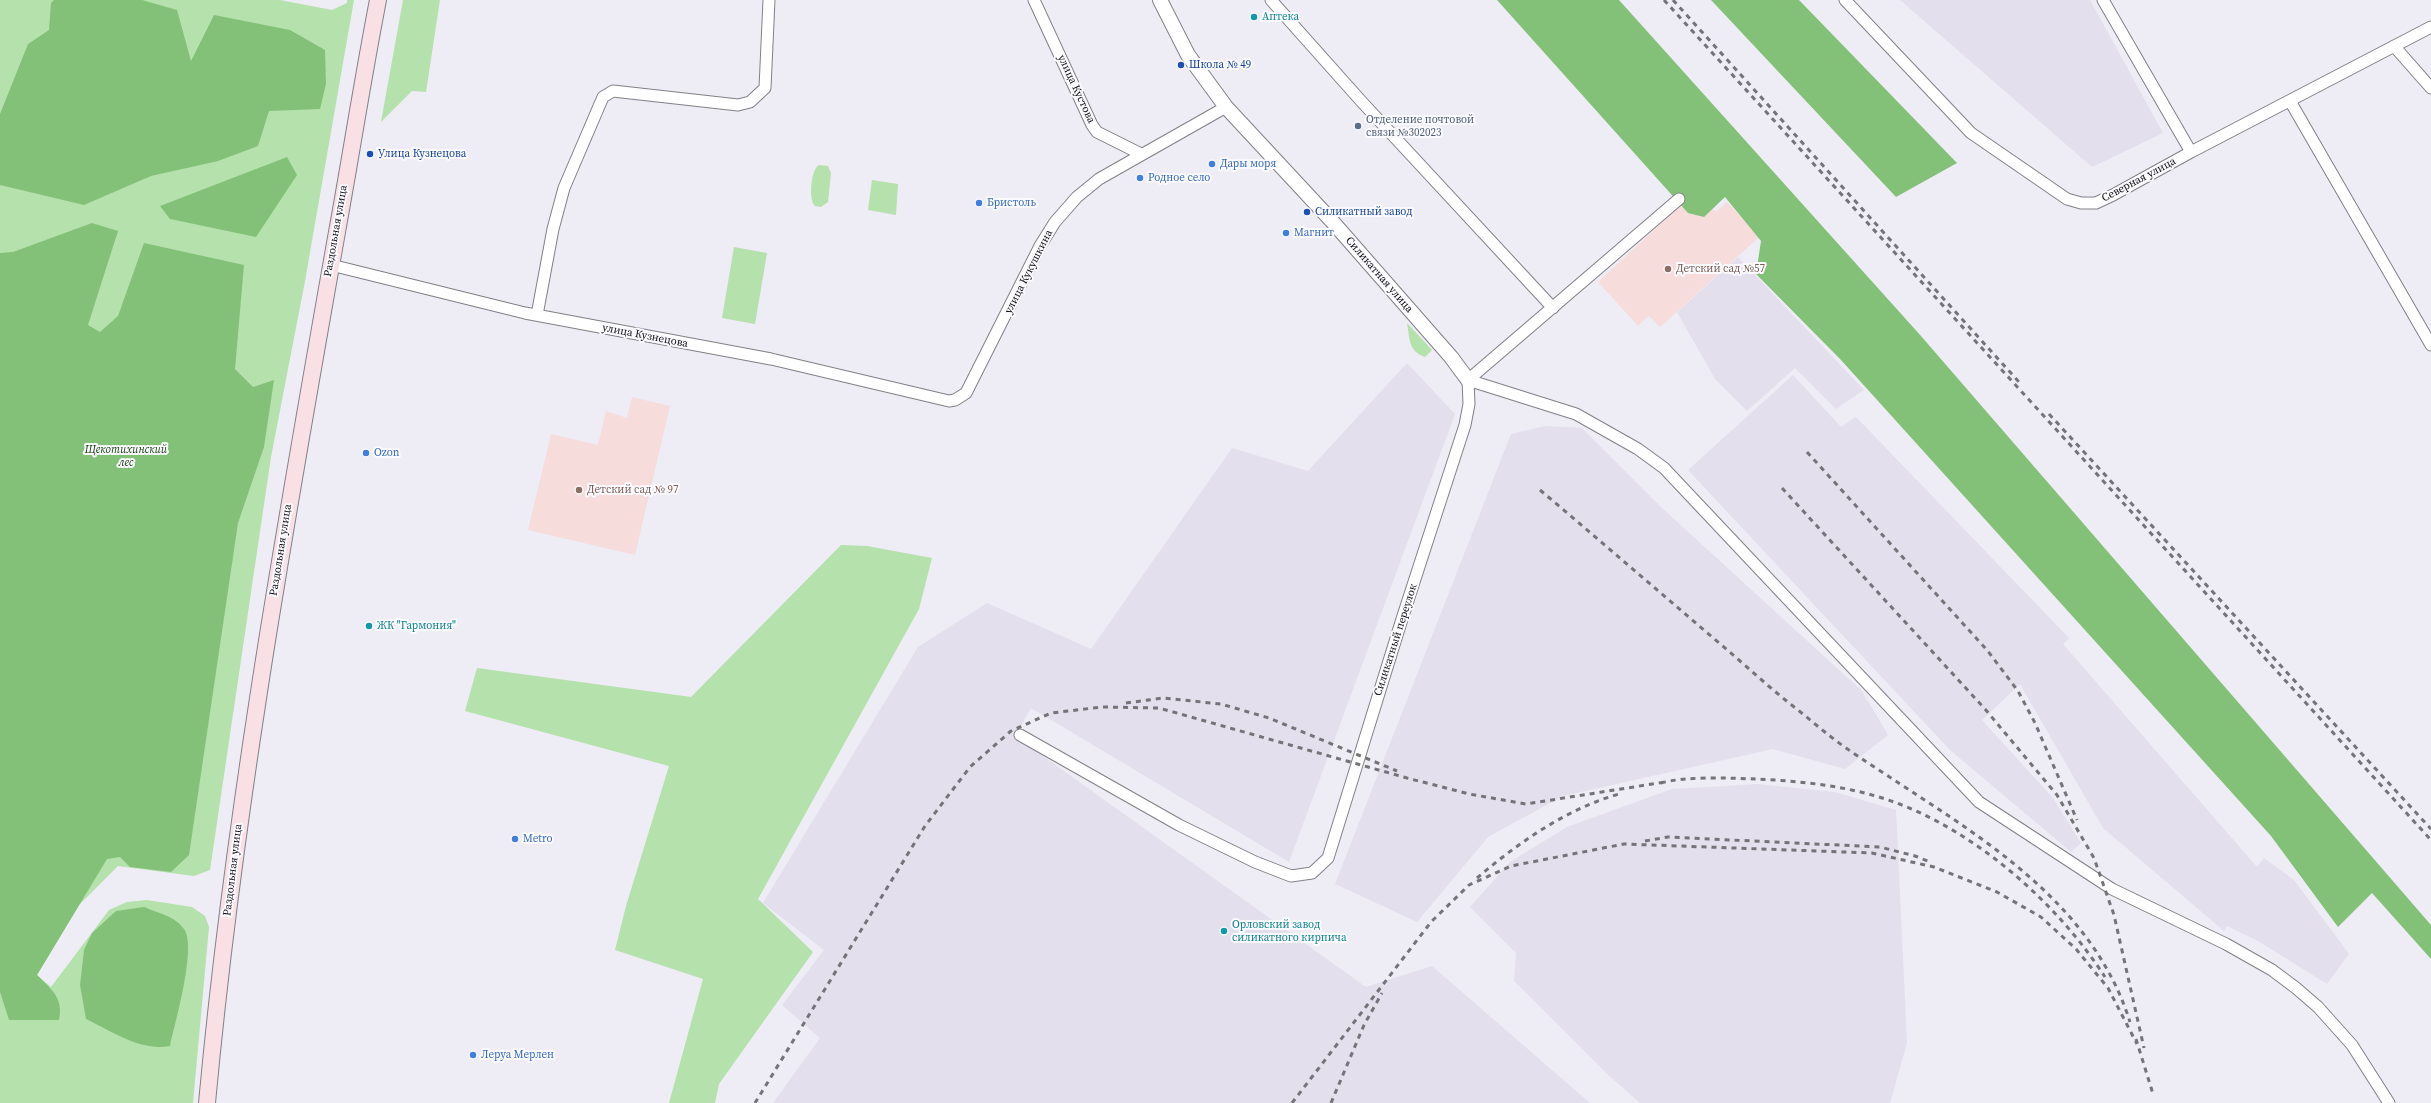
<!DOCTYPE html>
<html>
<head>
<meta charset="utf-8">
<style>
  body { margin:0 }
  canvas { display:block; background:#eeecf4 }
</style>
</head>
<body>
<canvas width="2431" height="1103"></canvas>
<script>
const g = document.querySelector('canvas').getContext('2d');
g.lineJoin = 'round';
function fillPath(path, color) { g.fillStyle = color; g.fill(path, 'evenodd'); }
function trace(path, color, width, dash) { g.strokeStyle = color; g.lineWidth = width; g.lineCap = dash ? 'butt' : 'round'; g.setLineDash(dash || []); g.stroke(path); }
function drawText(font, color, halo, rows, align = 'center') {
  g.font = font + ' "Source Serif 4",serif'; g.lineWidth = 4; g.setLineDash([]); g.textBaseline = 'middle'; g.strokeStyle = halo; g.fillStyle = color; for (const [text, x, y, turn = 0] of rows) {
    g.save(); g.translate(x, y); g.rotate((+turn || 0) * Math.PI / 180); g.textAlign = isNaN(turn) ? turn : align; if (halo) g.strokeText(text, 0, 0); g.fillText(text, 0, 0); g.restore();
  }
}
fillPath(new Path2D(`
  M1900,0H2090L2163,133L2092,167Z
  M1738,257L1864,390L1836,409L1795,368L1747,411L1715,379L1677,312Z
  M1407,363L1455,414L1289,862L1031,708L1015,736L1366,987L1432,966L1590,1103H773L820,1038L782,1005L824,950L763,903L918,647L987,603L1091,649L1232,448L1308,471Z
  M1793,375L1841,427L1856,417L2069,638L2063,644L2257,867L2264,858L2294,880L2349,954L2327,984L2258,941L2227,926L2224,931L2103,828L2020,684L1982,720L2053,798L2081,843L2071,852L1950,750L1688,470Z
  M1546,426L1582,428L1662,508L1862,691L1888,735L1845,769L1773,749L1563,796L1488,837L1417,922L1335,884L1511,434Z
  M1757,784L1835,792L1896,810L1907,1043L1890,1103H1640L1607,1074L1514,981L1516,953L1470,907L1510,862L1567,827L1672,789Z`), '#e3dfed');
fillPath(new Path2D(`
  M1696,191L1716,212L1727,202L1759,237L1660,327L1649,316L1638,326L1598,282Z
  M632,397L670,406L635,555L528,530L551,434L598,445L606,411L627,418Z`), '#f7dcdc');
fillPath(new Path2D(`
  M0,0H280L332,10L347,3V0H354L305,281L271,457L210,870L194,876L118,866L79,905L37,975L51,987L109,910L127,902L147,900L192,907L205,916L209,927L193,1103H0Z
  M403,0H440L426,92L412,91L381,122Z
  M819,165L828,166L831,173L828,202L821,207L815,206C808,200 811,169 819,165Z
  M872,180L898,184L896,215L868,210Z
  M734,247L767,253L755,324L722,318Z
  M1407,323L1432,350L1425,357C1408,351 1410,339 1407,323Z
  M841,545L867,546L932,558L919,609L758,899L813,952L719,1084L715,1103H669L703,979L615,950L626,906L669,766L465,711L477,668L691,697Z`), '#b5e1ac');
fillPath(new Path2D(`
  M54,0H142L177,10L191,61L214,15L290,30L325,50L326,84L320,109L269,111L258,146L218,161L151,176L84,205L0,185V114L28,44L49,30L51,3Z
  M1497,0H1619L1921,336L2431,925V959L2372,893L2338,927L2271,836L1841,360L1756,274L1761,241L1725,197L1704,217L1688,213Z
  M1711,0H1799L1957,163L1896,197Z
  M287,157L297,175L256,237L170,219L160,206Z
  M92,223L118,231L88,325L100,332L118,316L144,243L244,265L235,369L253,387L274,380L264,447L238,523L189,855L171,872L130,867L120,857L107,859L37,975C51,989 64,998 59,1020H9L0,992V253L13,252Z
  M144,907C158,913 175,916 184,929C197,947 175,1023 170,1046C142,1052 111,1031 86,1019L80,985L84,950L92,933L116,911Z`), '#84c178');
const minor = new Path2D(`
  M1034,0L1092,125L1097,132L1141,154
  M1271,0L1361,101L1553,308
  M1845,0L1971,133L2067,199L2081,203H2096L2113,195L2191,152L2431,27
  M2103,0L2191,152
  M2394,46L2431,88
  M2290,101L2431,345
  M331,265L525,313L771,359L949,401L955,400L966,393L1040,246L1055,222L1077,197L1099,179L1226,107
  M537,315L553,229L564,188L603,97L613,91L738,105L750,102L765,88L769,0
  M1468,380L1576,414L1638,449L1664,468L1979,802L2112,889L2226,944L2272,970L2296,988L2318,1007L2352,1045L2389,1103
  M1468,380L1679,199
  M1020,735L1179,825L1255,862L1291,876L1312,873L1328,858L1402,619L1465,425L1469,404L1468,380`);
const tertiary = new Path2D(`
  M1160,0L1188,55L1226,107L1331,220L1451,357L1468,380`);
const secondary = new Path2D(`
  M207,1103C234,810 286,521 337,232C351,155 363,77 378,0`);
trace(minor, '#828087', 13);
trace(tertiary, '#828087', 16);
trace(secondary, '#828087', 18);
trace(minor, '#fff', 11);
trace(tertiary, '#fff', 14);
trace(secondary, '#f8e0e4', 16);
trace(new Path2D(`
  M1664,0L2431,840
  M1673,0L2019,382
  M2049,414L2431,829
  M1807,452L1987,650L2018,691L2035,723L2077,820
  M1782,488L1985,709L2057,795L2094,858L2114,915L2144,1048
  M1540,490C1598,539 1655,588 1712,637C1741,661 1768,687 1798,710C1814,723 1829,736 1846,748C1953,822 2088,888 2130,1022
  M1126,703L1163,698L1221,704L1269,718L1397,771
  M1661,783C1687,776 1728,778 1755,779C1801,781 1850,786 1894,802C1977,832 2058,904 2105,977
  M1645,841L1668,837L1880,847L1915,856L1930,862
  M1477,878C1518,843 1566,809 1619,794
  M2136,1039L2153,1094
  M755,1103L925,826L970,767L1011,731L1051,713L1102,707L1159,708L1407,778L1469,794L1526,804L1665,782
  M1292,1103L1431,922L1469,885L1511,866L1624,844L1872,853L1934,867L1997,892L2041,917L2076,949L2108,988L2137,1044
  M1331,1103L1364,1025L1382,993`), '#747378', 3, [5, 5]);
for (const [x, y, r, color] of [
  [1254,17,4,"#0f9aa8"],
  [1181,65,4,"#1a4fb4"],
  [1358,126,4,"#5c6f8a"],
  [370,154,4,"#1a4fb4"],
  [1212,164,4,"#3f7fe0"],
  [1140,178,4,"#3f7fe0"],
  [979,203,4,"#3f7fe0"],
  [1307,212,4,"#1a4fb4"],
  [1286,233,4,"#3f7fe0"],
  [1668,269,4,"#8d6e63"],
  [366,453,4,"#3f7fe0"],
  [579,490,4,"#8d6e63"],
  [369,626,4,"#0f9aa8"],
  [515,839,4,"#3f7fe0"],
  [1224,931,4,"#0f9aa8"],
  [473,1055,4,"#3f7fe0"]
]) { const dot = new Path2D(); dot.arc(x, y, r, 0, 2 * Math.PI); g.fillStyle = color; g.fill(dot); trace(dot, '#fbfaff', 1.5); }
drawText('11px', '#0d838f', '#fbfaff', [
  ["Аптека",1262,17],
  ["ЖК \"Гармония\"",377,626],
  ["Орловский завод",1232,925],
  ["силикатного кирпича",1232,938]
], 'left');
drawText('11px', '#164399', '#fbfaff', [
  ["Школа № 49",1189,65],
  ["Улица Кузнецова",378,154],
  ["Силикатный завод",1315,212]
], 'left');
drawText('11px', '#0e0d10', '#fbfaff', [
  ["улица Кустова",1076,89,65],
  ["Северная улица",2139,180,-28],
  ["Раздольная улица",336,231,-80],
  ["улица Кукушкина",1029,272,-63],
  ["Силикатная улица",1379,275,49],
  ["улица Кузнецова",645,336,11],
  ["Раздольная улица",281,550,-81],
  ["Силикатный переулок",1396,640,-72],
  ["Раздольная улица",233,870,-83]
]);
drawText('11px', '#4e5e75', '#fbfaff', [
  ["Отделение почтовой",1366,120],
  ["связи №302023",1366,133]
], 'left');
drawText('11px', '#366cbe', '#fbfaff', [
  ["Дары моря",1220,164],
  ["Родное село",1148,178],
  ["Бристоль",987,203],
  ["Магнит",1294,233],
  ["Ozon",374,453],
  ["Metro",523,839],
  ["Леруа Мерлен",481,1055]
], 'left');
drawText('11px', '#785e54', '#fbfaff', [
  ["Детский сад №57",1676,269],
  ["Детский сад № 97",587,490]
], 'left');
drawText('italic 11px', '#103906', '#fbfaff', [
  ["Щекотихинский",126,450],
  ["лес",126,463]
]);
</script>
</body>
</html>
